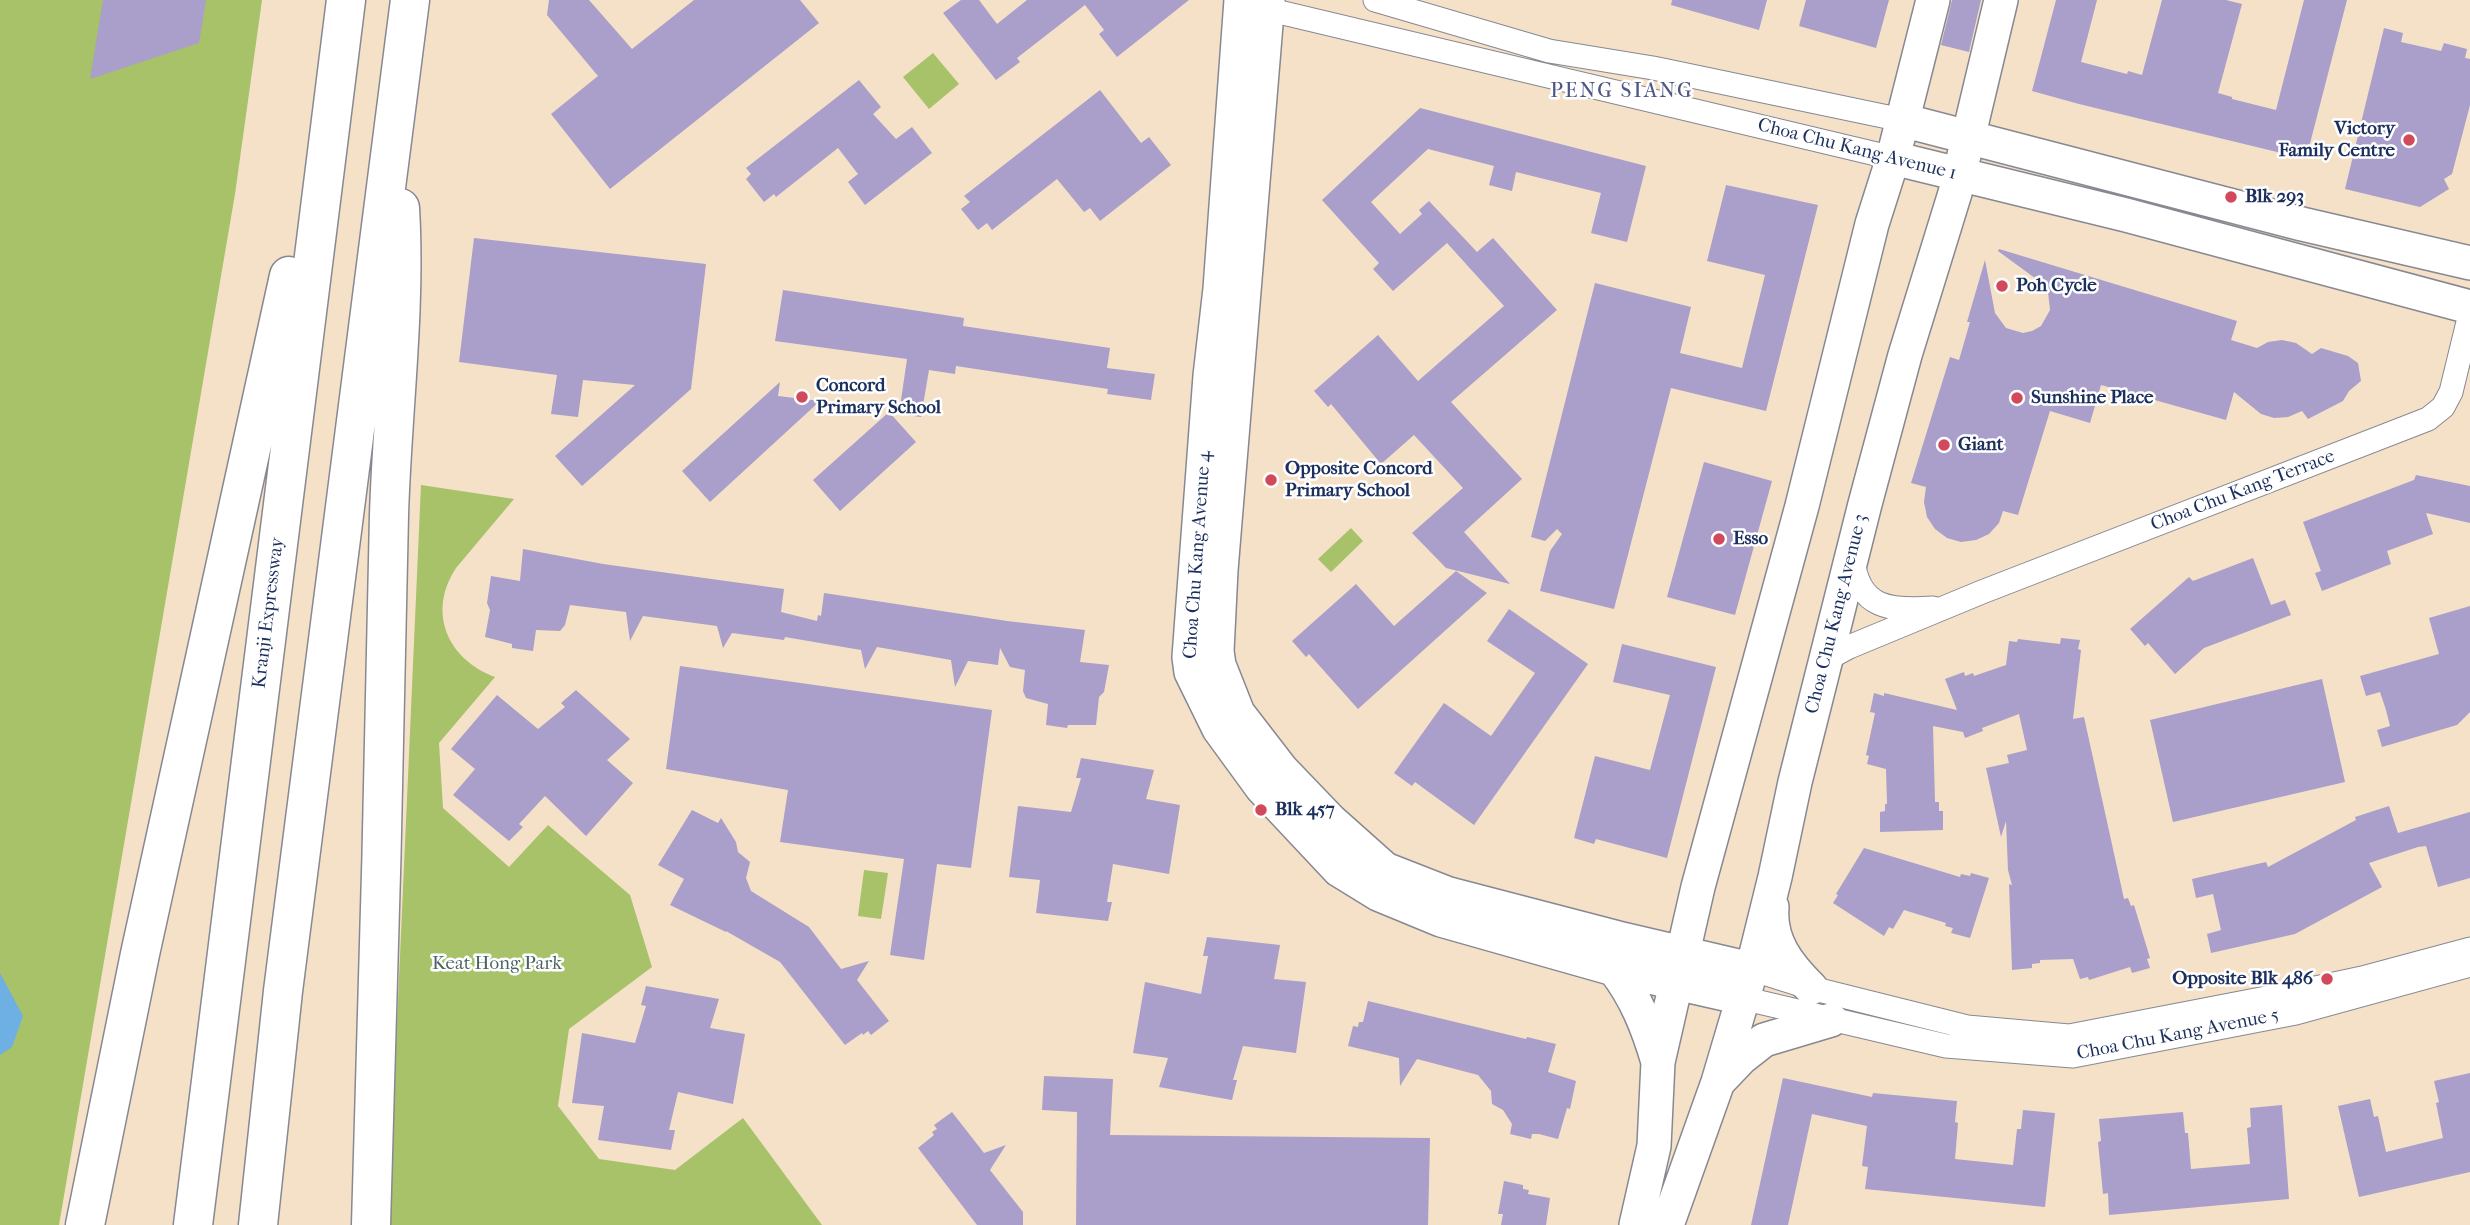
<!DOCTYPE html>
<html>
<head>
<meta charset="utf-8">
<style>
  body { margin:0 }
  canvas { display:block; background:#f4e1c7 }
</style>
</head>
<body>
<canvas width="2470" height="1225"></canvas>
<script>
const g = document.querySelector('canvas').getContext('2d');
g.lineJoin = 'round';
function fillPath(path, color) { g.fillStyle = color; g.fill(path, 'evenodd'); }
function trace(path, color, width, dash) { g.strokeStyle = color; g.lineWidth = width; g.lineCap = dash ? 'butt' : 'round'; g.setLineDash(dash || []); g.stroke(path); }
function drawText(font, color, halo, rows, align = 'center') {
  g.font = font + ' "IM FELL French Canon",serif'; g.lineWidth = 5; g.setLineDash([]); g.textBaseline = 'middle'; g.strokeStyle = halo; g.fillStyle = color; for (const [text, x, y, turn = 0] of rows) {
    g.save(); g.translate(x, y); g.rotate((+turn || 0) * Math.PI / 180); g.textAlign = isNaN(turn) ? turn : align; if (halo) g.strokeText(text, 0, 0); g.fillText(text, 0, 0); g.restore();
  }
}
fillPath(new Path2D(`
  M0,0H262L235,194L59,1225H0Z
  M933,53L959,84L929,109L903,77Z
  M421,485L514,499L456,568C427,612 447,659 495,677L439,743L443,808L509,867L548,825L630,895L652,967L569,1029L558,1106L599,1159L675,1170L743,1118L822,1225H388Z
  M1351,528L1363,541L1331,572L1318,559Z
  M864,870L888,873L881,919L858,916Z`), '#a7c269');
fillPath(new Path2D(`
  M0,973L23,1016L12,1047L0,1055Z`), '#6eb0e3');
fillPath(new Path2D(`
  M103,0H206L199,43L90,79Z
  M549,0H589L632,49L694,0H800L819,23L610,189L551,114L598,76L547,15Z
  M961,0H979L997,24L1027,0H1189L1117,57L1099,34L1104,30L1085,5L1017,58L1020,62L996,80L943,13Z
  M1672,0H1767L1759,30L1671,5Z
  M1806,0H1889L1876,48L1799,26Z
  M1952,0H1981L1969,52L1941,45Z
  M2056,0H2097L2081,62L2127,74L2128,71L2142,75L2162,0H2226L2242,4L2218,93L2232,97V99L2276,110L2304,0H2347L2306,159L2079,104L2032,91Z
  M2384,28L2403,33L2401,42L2441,51L2444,43L2467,49L2465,58L2470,59V105L2452,174L2444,179L2449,189L2420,207L2345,189Z
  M859,80L881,107L873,114L896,139L912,127L932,153L865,205L848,182L858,174L838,148L776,197L774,194L764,202L746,179L751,174L746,168Z
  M1100,90L1141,143L1149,137L1171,165L1100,221L1090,208L1084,212L1057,179L992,230L987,223L978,230L961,209L970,202L964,196Z
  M1420,108L1646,166L1627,242L1591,233L1601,193L1516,172L1512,191L1489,185L1494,166L1428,149L1371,202L1400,234L1422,214L1419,210L1429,201L1477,252L1493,238L1557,310L1451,402L1522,479L1464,532L1510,584L1446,568L1412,533L1463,488L1414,435L1381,464L1331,404L1328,407L1314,391L1378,335L1418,381L1504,306L1447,243L1393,291L1373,269L1379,263L1322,200Z
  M1726,185L1818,205L1766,411L1671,388L1614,609L1540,591L1550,551L1562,534L1557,529L1545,541L1531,537L1595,283L1691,307L1680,353L1742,368L1765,275L1707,261Z
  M474,238L706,264L691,389L582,486L555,456L635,385L583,380L578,417L551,414L557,375L459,362Z
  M1999,249L2237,321L2231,340L2257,348L2268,342L2282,340L2296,343L2312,354L2321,348L2348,356L2358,363L2361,381L2349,391L2343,401L2308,419L2302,411L2288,417L2274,418L2261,414L2234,392L2226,420L2101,385L2090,423L2050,411L2018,515L2003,511L1999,523L1989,534L1976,540L1961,542L1947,538L1935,529L1927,517L1924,502L1926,487L1911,483L1950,357L1959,360L1970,322H1967L1985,260L1995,313L2006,328L2023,333L2032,331L2041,326L2050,310L2048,292L2043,284L1998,251Z
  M783,290L964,318L963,326L1110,348L1107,368L1155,374L1151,400L1107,394L1108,389L956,366L955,374L929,370L921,417L899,414L907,359L775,341Z
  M780,382L778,396L820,401L710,502L682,471Z
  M889,412L916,442L840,511L813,480Z
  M1704,462L1772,481L1735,615L1667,597Z
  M2416,475L2470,486V523L2426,513L2433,534L2387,551L2391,564L2322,591L2315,573L2321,571L2303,522L2414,480Z
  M523,549L603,564L784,589L781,612L817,621L818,615L821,616L824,593L1007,621L1085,630L1080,662L1109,665L1104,692L1099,697L1096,725H1068L1067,728L1046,725L1048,704L1026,698L1023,691L1025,670L1010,667L1000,648L998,665L968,661L955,687L951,660L877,647L865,669L861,650L785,637L784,640L732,633L723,648L717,626L643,616L630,641L626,612L570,605L565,625L560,631L536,630L533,651L512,648V644L485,637L490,610L487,603L491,576L520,581Z
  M2253,558L2271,605L2285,600L2291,615L2204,648L2175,674L2148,643L2145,646L2130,629L2189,577L2193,581Z
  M1456,571L1487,593L1358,709L1309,654L1306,657L1292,641L1356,584L1394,626Z
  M2470,606V712L2457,725L2382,747L2377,730L2390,726L2386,710L2380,692L2366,696L2360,676L2439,654L2429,618Z
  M1509,609L1588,664L1474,825L1415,782L1412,786L1394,773L1444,703L1491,736L1535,673L1487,641Z
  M2061,638L2080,640L2078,649L2081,650L2073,719L2084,717L2124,899L2128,898L2131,906L2134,905L2150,958L2147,959L2150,968L2132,973L2130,967L2089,980L2088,977L2080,979L2073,959L2040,960V963L2032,964V968L2012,970L2009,884L2012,885L2008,870L2006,821L2001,837L1986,768L2009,763L2007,755L2027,750L2019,714L1982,728L1983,731L1965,738L1963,732L1933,726L1935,802H1939V811H1943V830L1880,832V812L1885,811V804H1887L1886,769L1867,764L1869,756L1866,755L1875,713L1870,712L1874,693L1884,696V693L1957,710L1945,679L1964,672L1965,676L1973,673L1974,676L2006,665L2009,641L2017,642L2018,639L2060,644Z
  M1622,644L1716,667L1667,858L1596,839L1594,844L1574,838L1595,756L1650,770L1670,695L1613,682Z
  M680,666L992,710L971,868L937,864L924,960L890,955L904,859L780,842L788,790L666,769Z
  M2322,679L2345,782L2173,822L2150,720Z
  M576,690L630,739L607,760L633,783L586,836L545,796L519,824L523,827L509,841L453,795L475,769L451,749L497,695L538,729L565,707L561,703Z
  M1081,758L1154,770L1146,799L1180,805L1169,874L1113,864L1107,902H1112L1108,921L1036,913L1040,880L1009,877L1018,806L1071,812L1081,778H1076Z
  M2389,806L2398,833L2470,812V878L2438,887L2426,846L2418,847L2369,863L2382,887L2295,934L2211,953L2207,934L2221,930L2213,894L2196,898L2192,879L2266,862L2268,867L2356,820L2355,817Z
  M692,810L718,823L721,818L736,842L738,852L750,862L746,878L751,891L809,927L841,969L869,961L857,980L889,1021L871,1035L868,1031L863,1035L862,1033L845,1045L780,962L726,931V932L670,905L684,879L658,865Z
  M1864,848L1960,877L1961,874L1970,876L1971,873L1989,878L1970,938L1951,933L1953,928L1945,926L1946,923L1904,910L1893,929L1889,927L1884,936L1833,903L1838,895L1836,894Z
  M1207,937L1280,945L1274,979L1306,982L1296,1053L1243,1046L1233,1080H1237L1232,1100L1159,1087L1168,1058L1133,1053L1145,982L1201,994L1208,956H1203Z
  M646,986L719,999L710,1028L745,1034L733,1104L678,1092L669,1130H675L671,1150L598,1140L604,1106L572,1103L582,1033L635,1043L646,1006L641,1005Z
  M1368,1001L1526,1039L1527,1037L1556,1044L1548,1072L1576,1081L1570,1109L1567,1108L1558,1139L1539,1134H1532L1531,1139L1510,1134L1512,1124L1503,1110L1492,1104L1491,1091L1478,1075L1417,1059L1400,1086L1399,1058L1348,1046L1353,1026L1358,1027L1359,1022H1363Z
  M2470,1073V1172L2359,1197L2338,1106L2370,1099L2374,1117L2378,1116L2386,1152L2443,1138L2436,1103L2439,1102L2434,1081Z
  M1044,1076L1113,1079L1110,1135L1430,1138L1428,1225H1076L1077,1112L1042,1110Z
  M1783,1078L1872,1097L1873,1093L1957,1101L1955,1122L1958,1123L1955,1159L2013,1165L2017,1129H2021L2023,1110L2055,1113L2045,1207L1865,1189L1868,1167L1862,1166L1867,1126L1812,1114L1788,1225H1751Z
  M2282,1105L2289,1199L2109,1215L2108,1193L2103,1194L2098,1142L2101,1141L2099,1119L2183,1112L2185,1133H2188L2191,1169L2250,1164L2247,1128L2251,1127L2250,1108Z
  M952,1112L984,1153L1006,1145L990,1170L1023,1212V1225H977L918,1148L934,1135L932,1132L937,1129L934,1125Z
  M1504,1181L1523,1185V1189L1529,1190L1528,1194L1550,1198L1546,1225H1501L1503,1214H1498Z`), '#a99fca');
const street = new Path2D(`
  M1375,0L1549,51L1653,68L1902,120
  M1254,6L1893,158
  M1853,559C1858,609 1891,611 1933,608
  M1827,659L1849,647L1982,592L2428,419L2443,407L2451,392L2470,314
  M1751,969L1811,988L1967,1027L2069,1036L2292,993L2362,978L2470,949
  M1742,998L1946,1046L2073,1056L2296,1013L2470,965`);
const secondary = new Path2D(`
  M1241,0L1220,289L1210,376L1189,657L1191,672L1219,729L1262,788L1339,870L1378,894L1441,920L1614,969L1742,998
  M1268,0L1221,570L1217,651L1219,665L1238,713L1282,770L1330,820L1385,869L1449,894L1618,938L1751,969
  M1902,120L2302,224L2470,263
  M1893,158L2126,215L2470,307
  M1772,907C1769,941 1788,965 1811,988
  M1614,969C1636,997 1648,1028 1658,1062
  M1719,1081L1741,1058L1764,1040L1831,1020
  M1636,1225L1654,1146L1658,1062L1698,887L1802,506L1872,224L1893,158L1933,0
  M1667,1225L1718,1082L1756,954L1775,877L1795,782L1865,504L1905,355L1955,193L2001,0`);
const highway = new Path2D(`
  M85,1225L140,954L289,276
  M193,1225L346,0
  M258,1225L283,991L410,0
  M371,1225C379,988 384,752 389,515C392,413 406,311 400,208`);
trace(street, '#888892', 25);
trace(secondary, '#888892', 36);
trace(highway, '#888892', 41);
trace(street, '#fff', 23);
trace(secondary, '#fff', 33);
trace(highway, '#fff', 38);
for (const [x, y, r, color] of [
  [2409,140,7,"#d1495b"],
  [2231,197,7,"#d1495b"],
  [2002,286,7,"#d1495b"],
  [802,397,7,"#d1495b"],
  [2017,398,7,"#d1495b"],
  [1944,445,7,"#d1495b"],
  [1271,480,7,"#d1495b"],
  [1719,539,7,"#d1495b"],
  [1261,810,7,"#d1495b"],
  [2327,979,7,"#d1495b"]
]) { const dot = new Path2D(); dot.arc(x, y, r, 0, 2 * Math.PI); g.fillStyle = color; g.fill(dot); trace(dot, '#fff', 2.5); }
drawText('bold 19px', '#1b2f5e', '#fff', [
  ["Victory",2395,129,"right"],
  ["Family Centre",2395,151,"right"],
  ["Blk 293",2245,197],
  ["Poh Cycle",2016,286],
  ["Concord",816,386],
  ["Primary School",816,408],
  ["Sunshine Place",2031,398],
  ["Giant",1958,445],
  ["Opposite Concord",1285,469],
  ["Primary School",1285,491],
  ["Esso",1733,539],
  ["Blk 457",1275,810],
  ["Opposite Blk 486",2313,979,"right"]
], 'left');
drawText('19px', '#1b2f5e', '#fff', [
  ["Choa Chu Kang Avenue 1",1857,150,14],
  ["Choa Chu Kang Terrace",2243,491,-21],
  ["Choa Chu Kang Avenue 4",1198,555,-86],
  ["Kranji Expressway",269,613,-83],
  ["Choa Chu Kang Avenue 3",1837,614,-76],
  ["Choa Chu Kang Avenue 5",2178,1035,-11]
]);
drawText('19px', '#4c6262', '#fff', [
  ["Keat Hong Park",497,964]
]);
g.letterSpacing = '2px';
drawText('21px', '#4d5684', '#fff', [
  ["PENG SIANG",1622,92]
]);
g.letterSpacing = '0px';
</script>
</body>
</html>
